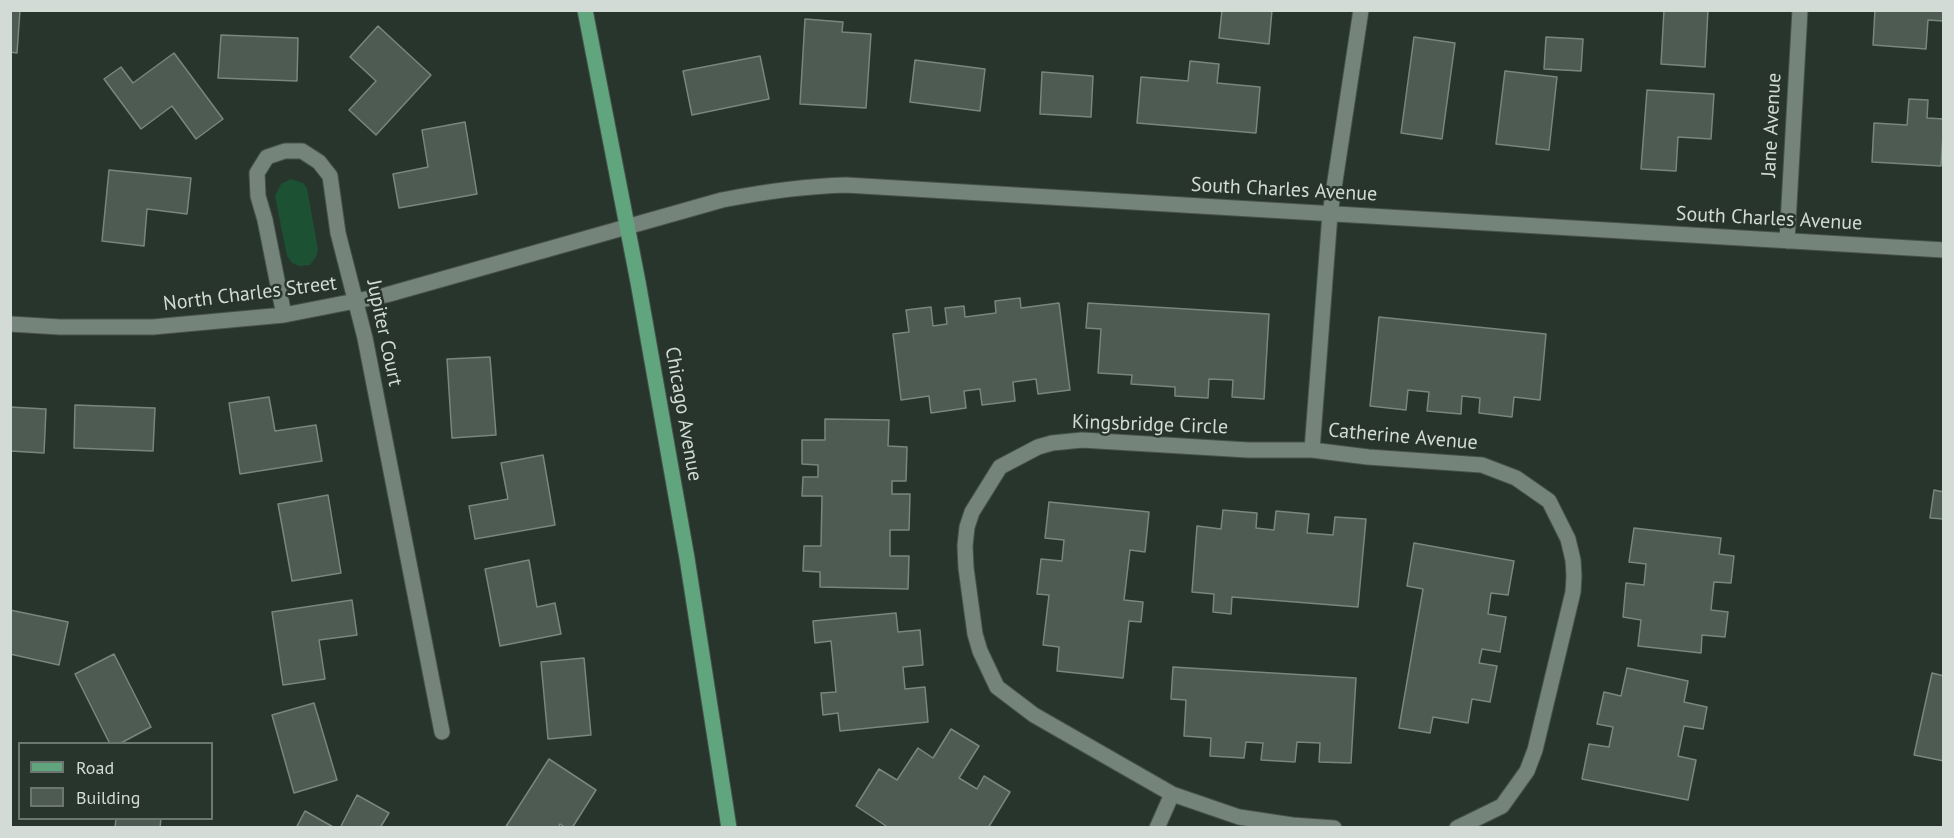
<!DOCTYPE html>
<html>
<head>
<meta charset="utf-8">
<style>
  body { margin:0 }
  #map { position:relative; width:1954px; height:838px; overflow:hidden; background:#28352d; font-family:"PT Sans",sans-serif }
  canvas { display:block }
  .frame { position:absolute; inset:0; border:12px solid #d3dbd6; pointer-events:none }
  .legend { position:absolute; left:18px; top:742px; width:195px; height:78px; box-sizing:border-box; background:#28352d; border:2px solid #6c7771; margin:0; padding:8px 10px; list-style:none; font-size:18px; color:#d3dbd6 }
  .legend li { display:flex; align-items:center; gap:12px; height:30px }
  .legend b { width:30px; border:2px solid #6c7771 }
</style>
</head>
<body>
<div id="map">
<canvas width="1954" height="838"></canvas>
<div class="frame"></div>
<ul class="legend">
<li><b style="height:8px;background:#61a57e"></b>Road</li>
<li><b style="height:16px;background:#4d5b52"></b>Building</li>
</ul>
</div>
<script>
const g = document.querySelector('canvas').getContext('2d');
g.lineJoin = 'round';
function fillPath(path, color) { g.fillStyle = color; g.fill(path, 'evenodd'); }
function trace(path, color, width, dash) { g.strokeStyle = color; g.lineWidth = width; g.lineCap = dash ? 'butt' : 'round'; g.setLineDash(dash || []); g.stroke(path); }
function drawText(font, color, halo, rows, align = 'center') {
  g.font = font + ' "PT Sans",sans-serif'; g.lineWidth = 5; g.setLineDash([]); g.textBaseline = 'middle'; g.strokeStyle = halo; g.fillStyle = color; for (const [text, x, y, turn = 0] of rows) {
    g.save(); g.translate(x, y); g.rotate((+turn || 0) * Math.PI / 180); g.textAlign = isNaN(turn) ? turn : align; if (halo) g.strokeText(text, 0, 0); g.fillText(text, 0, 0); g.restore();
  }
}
fillPath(new Path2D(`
  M291,179L303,183L307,188L318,250L316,257L310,265L299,266L292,263L287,256L275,196L281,184Z`), '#1d5134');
const building = new Path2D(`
  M10,10H20L17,53L10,52Z
  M1222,10H1272L1269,44L1219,38Z
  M1664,10H1708L1705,67L1661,64Z
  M1875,10H1944V21L1928,20L1926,49L1873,45Z
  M805,19L843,22L842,32L871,34L866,108L800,104Z
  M378,26L431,75L376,135L349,110L376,81L350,57Z
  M221,35L298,38L297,81L218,78Z
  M1414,37L1455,43L1442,139L1401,133Z
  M1546,37L1583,39L1581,71L1544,69Z
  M174,53L223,119L196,139L172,106L141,129L104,79L121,67L133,83Z
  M760,56L769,99L692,115L683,71Z
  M915,60L985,69L980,111L910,102Z
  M1190,61L1219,64L1217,83L1260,87L1256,133L1137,123L1141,77L1188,81Z
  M1505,71L1557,77L1549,150L1496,144Z
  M1042,72L1093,76L1091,117L1040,114Z
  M1647,90L1714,94L1711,139L1678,137L1676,171L1641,169Z
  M1909,99L1928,100L1927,118L1944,119L1941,166L1872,162L1874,123L1907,125Z
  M465,122L477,194L399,208L393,174L428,167L422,130Z
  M109,170L191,178L187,214L147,209L144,246L102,241Z
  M1020,298L1021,308L1059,303L1070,390L1038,394L1036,379L1013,382L1015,401L982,405L980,389L964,391L966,408L931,413L929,396L901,400L893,334L909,332L906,310L931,307L933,326L947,324L945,308L964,306L965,317L996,313L995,301Z
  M1088,303L1269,314L1264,399L1232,397L1233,380L1209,379L1208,398L1175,396V387L1131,384L1132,375L1098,373L1101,329L1086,328Z
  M1379,317L1546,334L1540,400L1514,397L1512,417L1479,413L1480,398L1462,396L1461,414L1427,411L1429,392L1408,390L1406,410L1370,406Z
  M490,357L496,435L452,438L447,359Z
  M269,397L275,431L316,425L322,461L240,474L229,403Z
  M75,405L155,408L153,451L74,448Z
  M10,407L46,409L44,453L10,451Z
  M825,419L889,420L888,446L907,447L906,481H892V494H910L909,530H890V556H909L908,589L820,587V572L803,571L804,546H821L822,496H802L803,477H818V465L802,464V440H825Z
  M543,455L555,525L475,539L469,506L508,499L501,463Z
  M1934,490L1944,492V519L1930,518Z
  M328,495L341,573L292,581L278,504Z
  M1049,502L1149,512L1145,552L1130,550L1124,600L1143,602L1141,622L1129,621L1123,678L1057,671L1059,647L1043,645L1049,595L1037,594L1041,559L1062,561L1064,540L1045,538Z
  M1223,510L1257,513L1256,528L1274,530L1276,511L1309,514L1307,533L1333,535L1335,517L1366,519L1358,607L1232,597L1231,614L1213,612L1214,594L1192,592L1197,526L1221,529Z
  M1634,528L1721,538L1719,554L1734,556L1731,583L1714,582L1711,610L1728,612L1725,637L1702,635L1701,653L1638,646L1641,620L1623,617L1626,583L1644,585L1646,564L1629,562Z
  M1414,543L1514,561L1508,595L1491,593L1488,614L1506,617L1500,652L1482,649L1479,663L1497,666L1490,702L1472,699L1468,723L1433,717L1430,733L1399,728L1423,589L1407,586Z
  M529,560L537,607L555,603L561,634L500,646L485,569Z
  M352,600L357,635L319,640L325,679L283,685L272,612Z
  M10,610L68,622L59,665L10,654Z
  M896,613L898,632L920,630L923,665L903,667L905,689L925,687L928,722L840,731L838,713L823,715L821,693L836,692L831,641L815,643L813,621Z
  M114,654L151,727L119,744H110L75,674Z
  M584,658L591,735L548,739L541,662Z
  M1173,667L1356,678L1351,763L1319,762L1320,743L1297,742L1295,762L1261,760L1263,743L1246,742L1244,758L1210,756L1211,738L1184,736L1186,700L1171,699Z
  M1627,668L1688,681L1684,702L1707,707L1703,729L1684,726L1678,756L1696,760L1688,800L1582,779L1589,744L1609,747L1613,727L1597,724L1604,692L1621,696Z
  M1932,673L1944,676V761L1914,755Z
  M314,703L337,780L294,793L272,715Z
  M951,729L979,746L959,778L977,789L984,776L1010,792L988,828H889L856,806L879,769L897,780L918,748L933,758Z
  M549,759L596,790L572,828H566L560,824L558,828H505Z
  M357,795L389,813L380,828H340Z
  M305,811L335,828H296Z
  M116,818H161L160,828H115Z`);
fillPath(building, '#4d5b52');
trace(building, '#78877d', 1.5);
const minor = new Path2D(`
  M1787,241L1800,10
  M284,315L265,220L258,196L257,173L267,157L285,151H302L319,162L330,176L338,233L365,338L442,732
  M10,324L60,327H153L284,315L386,295L722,200C763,192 803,186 846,185L1944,250
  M1312,450L1330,214L1361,10
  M1157,828L1172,794
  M1334,828L1292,825L1239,817L1172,794L1034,715L997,687L980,651L975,634L966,568L965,546L967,527L972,512L1000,467L1038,447L1052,443L1082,440L1248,450H1312L1368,457L1482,465L1516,478L1549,501L1568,539L1573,560L1574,576L1573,592L1535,750L1527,771L1502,806L1457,828`);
const major = new Path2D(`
  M585,10L638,282L687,558L729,828`);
trace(minor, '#47524b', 17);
trace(major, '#47524b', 17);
trace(minor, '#75847a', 15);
trace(major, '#61a57e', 15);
drawText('20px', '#d3dbd6', '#28352d', [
  ["Jane Avenue",1772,125,-87],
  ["South Charles Avenue",1284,190,3],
  ["South Charles Avenue",1769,219,3],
  ["North Charles Street",250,294,-7],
  ["Jupiter Court",384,333,78],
  ["Chicago Avenue",683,414,80],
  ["Kingsbridge Circle",1150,425,2],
  ["Catherine Avenue",1403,437,5]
]);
</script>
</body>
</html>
